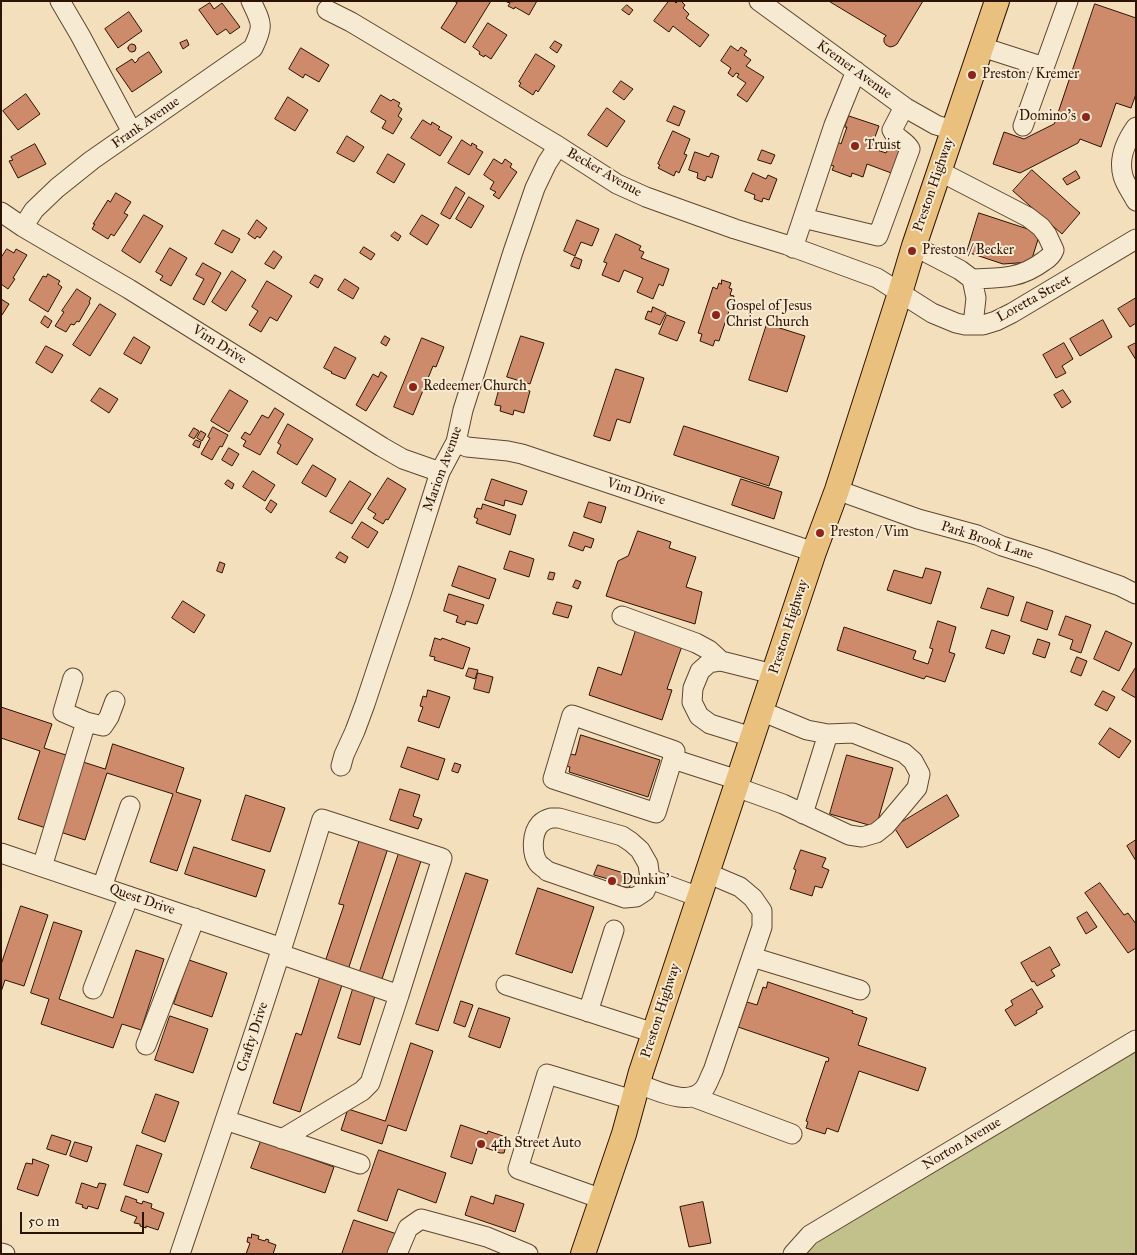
<!DOCTYPE html>
<html>
<head>
<meta charset="utf-8">
<style>
  body { margin:0 }
  #map { position:relative; width:1137px; height:1255px; overflow:hidden; background:#f3dfbb; font-family:"IM FELL Great Primer",serif }
  canvas { display:block }
  .frame { position:absolute; inset:0; border:2px solid #2e1300; pointer-events:none }
  .scale { position:absolute; left:20px; top:1212px; width:124px; height:22px; box-sizing:border-box; border:2px solid #2e1300; border-top:0; padding-left:6px; font-size:15px; line-height:18px; white-space:nowrap; color:#2e1300; -webkit-text-stroke:4px #f7ead3; paint-order:stroke }
</style>
</head>
<body>
<div id="map">
<canvas width="1137" height="1255"></canvas>
<div class="frame"></div>
<div class="scale">50 m</div>
</div>
<script>
const g = document.querySelector('canvas').getContext('2d');
g.lineJoin = 'round';
function fillPath(path, color) { g.fillStyle = color; g.fill(path, 'evenodd'); }
function trace(path, color, width, dash) { g.strokeStyle = color; g.lineWidth = width; g.lineCap = dash ? 'butt' : 'round'; g.setLineDash(dash || []); g.stroke(path); }
function drawText(font, color, halo, rows, align = 'center') {
  g.font = font + ' "IM FELL Great Primer",serif'; g.lineWidth = 4; g.setLineDash([]); g.textBaseline = 'middle'; g.strokeStyle = halo; g.fillStyle = color; for (const [text, x, y, turn = 0] of rows) {
    g.save(); g.translate(x, y); g.rotate((+turn || 0) * Math.PI / 180); g.textAlign = isNaN(turn) ? turn : align; if (halo) g.strokeText(text, 0, 0); g.fillText(text, 0, 0); g.restore();
  }
}
fillPath(new Path2D(`
  M1136,1049V1254H806L821,1240L881,1201Z`), '#c2c08b');
const building = new Path2D(`
  M454,1H491L465,43L441,28L457,3Z
  M537,1L529,15L515,7L514,9L508,6L510,3L507,2Z
  M669,1H674L676,3L678,1H681L685,5L683,8L689,14L686,18L709,35L700,47L673,26L669,32L654,21Z
  M829,1H923L897,44L894,46L890,47L886,45L884,42V38L886,36Z
  M210,3L214,9L222,3L240,27L230,34L226,29L217,35L199,10Z
  M1095,4L1136,18V94L1131,108L1116,103L1101,147L1080,139L1078,143L1020,173L993,164L1004,132L1024,139L1054,124Z
  M627,5L633,10L629,15L622,10Z
  M129,12L142,31L118,48L105,29Z
  M488,23L507,35L491,59L485,55L484,57L479,54L480,52L473,47Z
  M187,40L189,45L183,49L180,43Z
  M555,41L562,45L557,53L550,48Z
  M128 48a4 4 0 1 1 8 0a4 4 0 1 1-8 0Z
  M731,46L738,51L741,47L747,51L744,55L751,60L746,66L764,77L747,102L737,95L746,83L737,77L739,74L736,73L733,77L728,73L731,68L721,61Z
  M301,48L329,65L319,82L305,74L303,78L289,69Z
  M149,52L162,72L132,92L116,69L132,59L135,63L138,60V59Z
  M536,54L555,66L538,92L536,90L533,95L519,86L521,83L519,82Z
  M621,81L633,89L624,100L613,92Z
  M26,94L40,114L18,130L3,111Z
  M381,95L391,101L393,99L400,103L398,106L402,109L398,116L402,119L393,134L382,128L386,121L371,112Z
  M288,97L308,110L295,131L275,119Z
  M674,106L685,111L679,126L667,121Z
  M607,108L625,121L607,147L588,135Z
  M849,116L879,126L871,148L886,153L889,147L901,152L894,174L867,164L863,177L852,173L851,177L832,170L834,166L830,165L838,142L841,144L847,127H845Z
  M423,120L431,125L432,122L440,127L438,129L452,137L440,156L411,138Z
  M673,131L690,139L684,154L687,155L679,173L676,171L674,176L658,168L660,165L658,164Z
  M347,136L364,147L354,162L337,153Z
  M462,140L471,146L472,143L477,146L476,148L483,152L469,175L448,163Z
  M35,144L46,164L18,178L9,161L13,160L11,157Z
  M762,150L775,155L771,164L758,160Z
  M695,152L709,157L711,153L719,156L712,178L707,176L705,181L697,178L698,173L689,170Z
  M388,154L405,164L394,183L377,173Z
  M494,159L502,164L505,159L512,164L510,167L517,172L499,199L493,195L496,192L490,189L494,182L484,175Z
  M1032,170L1080,213L1062,234L1013,191Z
  M1076,171L1080,178L1067,185L1063,179Z
  M753,173L766,179L768,175L777,179L769,200L763,198L762,202L754,199L755,195L745,191Z
  M456,187L465,193L450,219L441,214Z
  M116,193L131,202L124,213L128,215L114,236L111,234L108,239L92,229L95,224H93L108,200L110,202Z
  M469,197L484,206L471,228L456,219Z
  M979,213L1040,233L1031,262L1003,264L967,252Z
  M144,215L163,226L140,263L122,251Z
  M422,215L439,225L427,245L410,234Z
  M257,220L267,228L260,238L257,236L255,239L248,234Z
  M577,220L599,229L592,246L581,242L575,256L564,251Z
  M223,230L240,239L232,253L215,244Z
  M395,232L401,236L398,241L391,236Z
  M616,234L641,246L639,250L644,252L641,258L669,269L663,286L659,284L653,299L637,292L643,278L624,270L619,282L602,275L607,263L604,262Z
  M364,247L375,254L371,260L360,253Z
  M170,248L187,258L171,286L160,280L163,276L156,272Z
  M7,249L14,253L16,249L27,255L13,278L15,279L8,289L1,284V258Z
  M274,251L282,257L274,269L265,264Z
  M575,257L582,260L579,269L571,266Z
  M203,263L221,273L204,305L193,299L204,279L196,275Z
  M232,271L246,280L226,311L212,302Z
  M48,274L60,281L58,284L62,287L48,312L29,300L43,276L46,277Z
  M315,275L323,279L318,288L310,283Z
  M345,279L359,288L353,299L338,290Z
  M722,280L731,283L729,288L732,289L730,295L734,296L719,341L715,340L713,346L700,341L702,334L698,333L713,287L717,289L719,283L721,284Z
  M267,281L292,296L277,321L270,317L261,332L249,325L258,311L252,307Z
  M77,289L91,298L89,302L90,303L79,322L77,321L74,325L71,324L66,332L55,326L64,312L62,311Z
  M1136,298V323L1130,327L1118,309Z
  M1,299L9,304L2,315H1Z
  M100,304L116,314L90,356L73,345Z
  M653,307L666,313L660,325L645,319L648,311L651,312Z
  M667,315L685,322L677,341L659,334Z
  M45,316L52,321L48,328L41,323Z
  M1103,320L1112,337L1080,356L1070,339Z
  M767,324L805,336L787,392L749,380Z
  M385,336L390,339L386,346L381,343Z
  M521,336L544,343L530,384L507,377Z
  M134,337L150,347L141,364L124,354Z
  M422,338L444,347L436,367L433,366L413,415L394,407Z
  M1064,343L1073,359L1062,366L1066,373L1056,378L1043,355Z
  M1136,343V360L1128,347Z
  M46,346L63,355L52,373L36,363Z
  M335,347L356,358L345,379L331,373L332,372L324,368Z
  M616,369L644,378L630,423L617,419L610,441L594,436Z
  M381,372L387,376L366,411L356,405L373,374L378,377Z
  M501,383L530,391L524,413L514,410L513,415L500,411L501,406L495,405Z
  M100,388L118,399L109,413L91,401Z
  M230,390L248,401L229,432L211,421Z
  M1063,390L1071,402L1062,408L1054,395Z
  M275,408L284,414L260,455L243,446L246,441L241,438L245,432L250,435L262,415L268,418Z
  M288,424L313,439L297,465L277,453L281,445L278,443Z
  M684,426L779,457L769,486L674,455Z
  M213,427L228,435L222,447L220,446L212,460L201,454L210,438L208,437Z
  M194,428L199,431L194,439L189,436Z
  M201,431L206,434L202,441L197,438Z
  M196,440L201,442L199,448L193,445Z
  M229,448L239,454L232,466L222,460Z
  M313,465L336,479L326,497L302,483Z
  M253,471L275,485L265,501L243,487Z
  M388,478L406,489L388,520L386,519L383,524L373,518L376,514L368,509Z
  M492,479L527,491L522,505L505,500L504,506L485,500Z
  M741,479L782,492L774,519L732,505Z
  M228,480L234,484L232,489L225,484Z
  M350,481L371,494L352,524L330,512Z
  M271,500L277,504L271,513L266,509Z
  M589,502L606,507L601,523L584,517Z
  M483,504L516,515L510,535L476,523L478,519L474,517L477,508L481,509Z
  M362,522L378,532L368,548L352,538Z
  M638,531L671,542L669,548L696,557L686,587L702,592L695,624L606,596L618,561L628,556Z
  M574,532L594,539L591,548L585,546L583,551L569,546Z
  M510,551L534,559L529,577L504,569Z
  M340,552L348,557L345,563L336,558Z
  M220,562L225,564L222,573L217,571Z
  M459,566L496,579L489,599L452,586Z
  M926,568L941,572L931,604L887,590L894,570L922,578Z
  M550,572L555,573L553,580L548,579Z
  M576,580L581,582L578,589L573,587Z
  M988,588L1014,597L1008,616L981,608Z
  M449,594L484,605L477,624L466,621L465,625L456,622L458,616L444,611Z
  M183,601L205,615L194,633L172,618Z
  M557,602L572,606L568,618L553,614Z
  M1027,602L1053,611L1047,630L1021,621Z
  M1066,616L1091,625L1081,653L1070,649L1073,640L1059,635Z
  M938,621L956,627L949,652L955,654L945,682L926,676L924,679L837,650L844,627L916,651L913,659L928,664L933,649L930,648Z
  M637,627L683,643L667,689L672,690L662,720L589,695L598,667L621,675Z
  M992,630L1010,636L1004,654L986,648Z
  M1106,631L1132,643L1119,671L1094,659Z
  M435,638L441,640L442,638L470,648L463,669L434,660L435,657L430,656Z
  M1038,639L1050,643L1045,658L1033,654Z
  M1077,657L1087,661L1081,676L1071,672Z
  M1136,667V698L1122,690Z
  M469,668L478,670L475,679L466,676Z
  M478,673L493,677L489,693L474,689Z
  M428,690L450,697L439,728L418,721L423,707L420,706L423,696L426,697Z
  M1103,691L1115,697L1107,711L1095,705Z
  M1,707L52,724L44,748L69,756L46,828L18,819L40,751L1,738Z
  M1110,728L1131,741L1119,758L1099,744Z
  M581,735L660,760L648,797L569,772L570,767L562,765L566,753L575,755Z
  M113,744L184,768L176,792L201,800L177,871L150,862L173,794L107,773L85,840L57,831L80,761L105,769Z
  M408,747L445,759L438,780L401,767Z
  M847,755L893,768L876,827L830,814Z
  M455,763L461,765L458,773L452,771Z
  M400,789L420,795L413,816L422,819L418,829L390,820Z
  M246,795L285,808L270,852L232,840Z
  M947,795L959,816L907,848L894,827Z
  M362,833L390,842L348,970L325,962L344,905L339,904Z
  M1136,840V861L1127,846Z
  M194,847L265,870L256,897L185,874Z
  M401,847L423,855L381,982L359,974Z
  M801,850L826,858L822,867L829,870L822,888L815,886L812,896L790,889L796,870L794,869Z
  M598,865L633,876L629,889L618,885L617,888L610,887L612,880L594,875Z
  M466,873L488,880L438,1031L416,1024Z
  M1100,883L1124,915L1128,913L1136,924V948L1128,953L1085,893Z
  M538,888L594,907L572,973L516,954Z
  M21,906L48,915L24,986L5,980L1,992V965Z
  M1087,912L1097,927L1086,934L1077,918Z
  M54,922L82,931L59,999L113,1018L136,950L164,959L141,1030L122,1024L113,1048L41,1024L49,999L31,993Z
  M1050,947L1060,965L1051,970L1055,976L1037,986L1034,981L1032,982L1021,963Z
  M189,960L227,973L212,1017L174,1004Z
  M320,978L342,985L300,1112L273,1103L296,1033L301,1035Z
  M768,982L853,1011L852,1013L867,1018L858,1045L926,1068L918,1091L859,1071L838,1132L827,1128L825,1134L806,1128L808,1122L806,1121L826,1061L828,1062L829,1058L738,1027L747,1002L757,1005L763,987L766,988Z
  M353,989L375,996L360,1045L338,1038Z
  M1032,989L1043,1007L1036,1011L1037,1013L1015,1026L1005,1010L1013,1005L1011,1001Z
  M461,1001L473,1005L465,1027L454,1023Z
  M479,1008L510,1018L500,1048L469,1037Z
  M170,1016L208,1029L193,1073L155,1060Z
  M411,1043L433,1051L406,1131L388,1125L382,1144L341,1130L348,1109L385,1121Z
  M156,1094L179,1102L165,1142L142,1133Z
  M461,1125L487,1134L488,1131L506,1137L504,1141L507,1142L504,1153H500L478,1145L472,1164L451,1157Z
  M52,1135L71,1141L66,1155L47,1149Z
  M261,1141L334,1167L325,1193L251,1168Z
  M75,1142L92,1147L87,1162L70,1156Z
  M137,1145L162,1154L148,1193L124,1185Z
  M379,1150L446,1173L436,1203L398,1189L387,1221L358,1211Z
  M33,1159L49,1165L38,1196L17,1189L26,1163L32,1164Z
  M82,1183L97,1188L99,1183L106,1184L98,1209L88,1206L87,1209L82,1207L83,1205L76,1203Z
  M496,1195L524,1204L515,1232L465,1215L471,1196L493,1204Z
  M126,1196L137,1200L136,1202L142,1204L143,1201L152,1204L151,1208L164,1213L158,1230L146,1226V1228L140,1226V1224L134,1223L137,1217L121,1211Z
  M703,1202L711,1243L689,1247L680,1207Z
  M354,1220L397,1234L391,1254H342Z
  M252,1234L259,1236L258,1239L265,1241L266,1239L269,1240L268,1242L276,1245L273,1254H246L250,1243L247,1242L248,1237L251,1238Z`);
fillPath(building, '#ce8b6c');
trace(building, '#2e1300', 1);
const minor = new Path2D(`
  M60,1L80,35L132,132
  M759,1L906,108L936,125L953,130
  M327,10L351,22L558,146L617,184L646,197L735,229L787,245L877,278L932,313L956,323L965,325H983L996,321L1012,313L1136,239
  M982,47L1044,67
  M1023,126L1068,1
  M1136,127C1126,141 1118,158 1123,176C1125,184 1132,193 1136,201
  M939,171L1028,217L1041,227L1047,235L1054,250C1052,255 1049,258 1044,261C1020,279 1001,278 972,279
  M1,212L23,227L129,289L382,447L403,459L440,472
  M803,218L878,236L910,149C906,141 896,139 892,130L904,107
  M23,227L34,210L57,188L92,160L253,48C264,25 262,24 251,1
  M914,246L960,270L972,279L976,298L973,325
  M793,248L834,125L856,71
  M456,442L467,447L508,451L522,454L814,552
  M837,490L918,519L977,535L1002,546L1043,559L1120,586L1136,594
  M622,616L696,643L709,650L721,661
  M572,715L675,751L656,813L553,779Z
  M86,722L103,726L109,717L115,701
  M752,737L710,724L699,716L692,702L693,688L700,671L709,663L721,661L773,674
  M673,759L738,780
  M341,766L344,755L355,731L365,704L402,593L440,472L456,442L463,410L513,252L535,188L547,163L558,146
  M736,787L783,804L849,835L862,837L876,833L886,825L917,788L920,774L913,761L904,753L853,733L828,734L807,730L761,711
  M803,814L828,734
  M551,818H559L622,836L631,842L640,850L648,864L650,879L645,891L636,897L625,898L547,871C545,868 540,866 538,863C531,852 532,833 540,824C543,821 547,819 551,818Z
  M1,853L282,948
  M42,867L86,722L63,712L73,678
  M650,879L699,897
  M102,887L130,806
  M280,954L399,995L370,1083L362,1091L282,1139
  M752,957L860,990
  M506,985L654,1033
  M93,989L129,896
  M588,1012L614,930
  M146,1045L195,918
  M638,1084C657,1090 689,1108 704,1089C708,1084 710,1076 713,1071L762,927V911L753,898L740,887L707,873
  M693,1097L792,1134
  M225,1120L360,1164
  M602,1199L518,1169L547,1074L633,1100
  M1,1253L5,1254
  M180,1254C229,1109 278,965 322,819L442,858L399,995
  M397,1254L408,1228L421,1219L487,1237L528,1254
  M793,1254L810,1235L1136,1040`);
const major = new Path2D(`
  M583,1254L624,1134L641,1072L761,711L814,552L837,490L900,293L914,246L997,1`);
trace(minor, '#5f462f', 21);
trace(major, '#2e1300', 26);
trace(minor, '#f7ead3', 19);
trace(major, '#eac07e', 24);
for (const [x, y, r, color] of [
  [972,75,5,"#8f2418"],
  [1086,117,5,"#8f2418"],
  [855,146,5,"#8f2418"],
  [912,251,5,"#8f2418"],
  [716,315,5,"#8f2418"],
  [413,387,5,"#8f2418"],
  [820,533,5,"#8f2418"],
  [612,881,5,"#8f2418"],
  [481,1144,5,"#8f2418"]
]) { const dot = new Path2D(); dot.arc(x, y, r, 0, 2 * Math.PI); g.fillStyle = color; g.fill(dot); trace(dot, '#f7ead3', 2); }
drawText('14px', '#2e1300', '#f7ead3', [
  ["Kremer Avenue",854,70,36],
  ["Frank Avenue",146,123,-35],
  ["Becker Avenue",604,173,30],
  ["Preston Highway",934,185,-71],
  ["Loretta Street",1034,299,-29],
  ["Vim Drive",219,345,32],
  ["Marion Avenue",443,469,-70],
  ["Vim Drive",636,492,18],
  ["Park Brook Lane",987,541,18],
  ["Preston Highway",789,627,-72],
  ["Quest Drive",142,900,19],
  ["Preston Highway",661,1011,-72],
  ["Crafty Drive",253,1037,-72],
  ["Norton Avenue",962,1144,-31]
]);
drawText('14px', '#2e1300', '#f7ead3', [
  ["Preston / Kremer",982,75],
  ["Domino's",1076,117,"right"],
  ["Truist",865,146],
  ["Preston / Becker",922,251],
  ["Gospel of Jesus",726,307],
  ["Christ Church",726,323],
  ["Redeemer Church",423,387],
  ["Preston / Vim",830,533],
  ["Dunkin'",622,881],
  ["4th Street Auto",491,1144]
], 'left');
</script>
</body>
</html>
